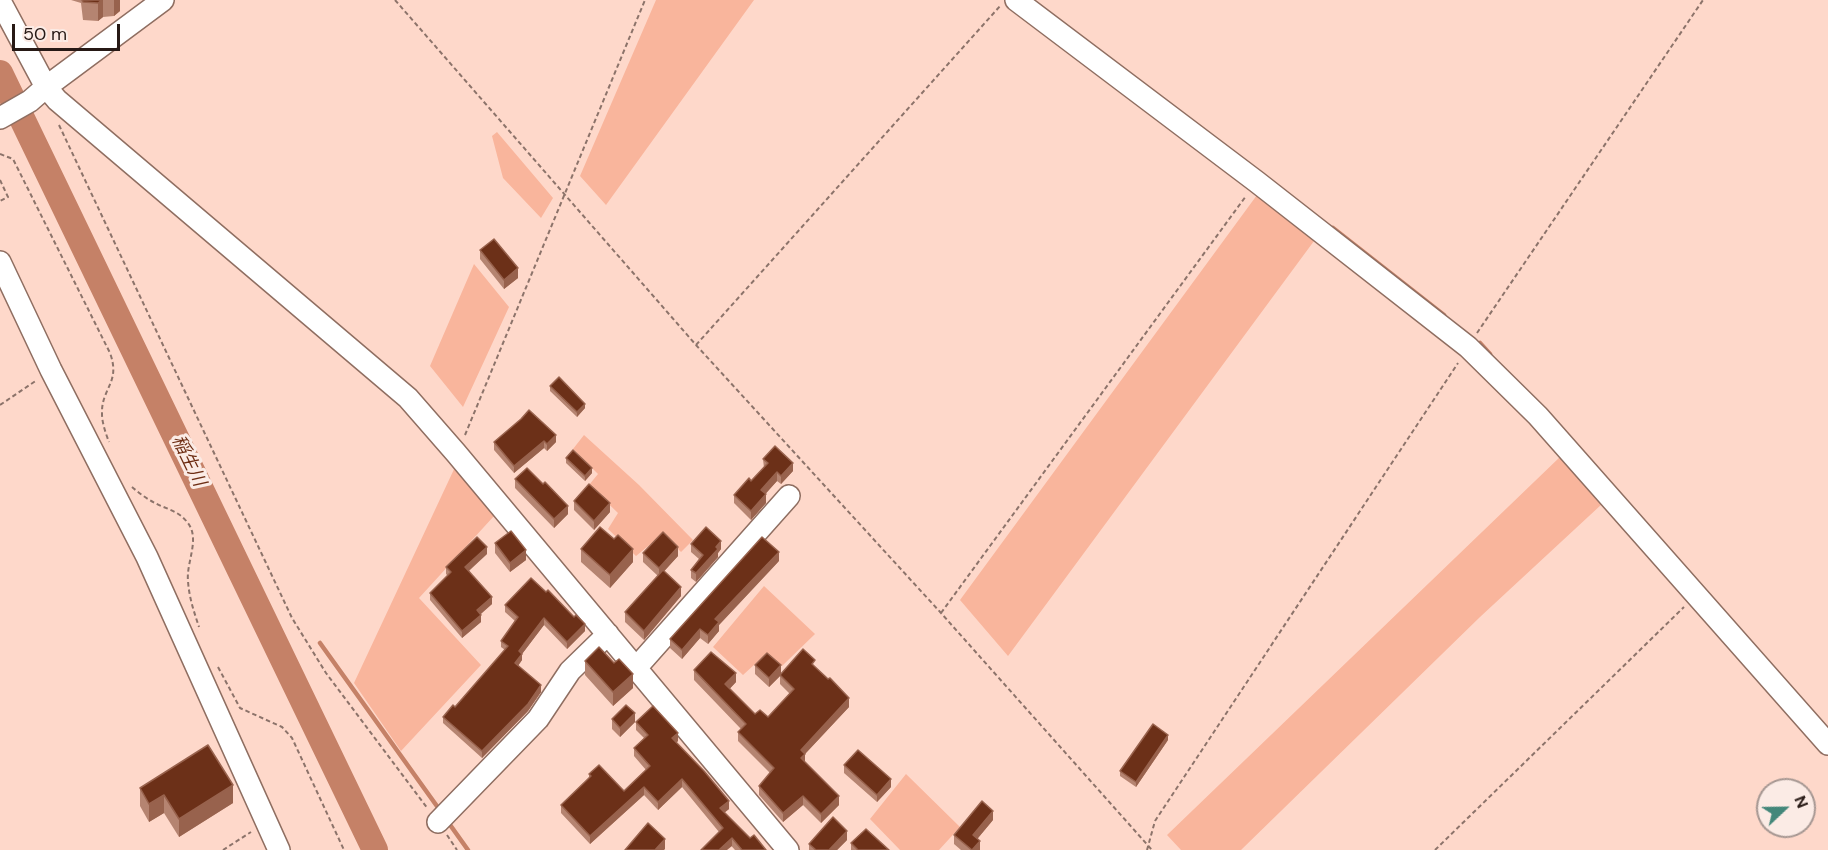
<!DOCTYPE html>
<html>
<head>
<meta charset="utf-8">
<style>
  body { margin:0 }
  #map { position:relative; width:1828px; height:850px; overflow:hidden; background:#fed8ca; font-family:"DM Sans",sans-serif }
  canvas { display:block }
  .north { position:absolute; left:1756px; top:778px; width:60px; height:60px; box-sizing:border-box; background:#fbebe5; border:2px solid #a69792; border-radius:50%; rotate:68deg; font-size:16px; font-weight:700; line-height:24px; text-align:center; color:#271915 }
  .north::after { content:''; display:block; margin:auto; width:21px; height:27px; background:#43877a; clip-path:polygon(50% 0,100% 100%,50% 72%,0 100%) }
  .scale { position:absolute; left:12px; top:24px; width:108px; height:27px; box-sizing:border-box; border:3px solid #271915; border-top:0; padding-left:8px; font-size:18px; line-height:21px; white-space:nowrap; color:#271915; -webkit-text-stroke:4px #fbebe5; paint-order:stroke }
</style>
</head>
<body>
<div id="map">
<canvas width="1828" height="850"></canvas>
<div class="north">N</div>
<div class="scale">50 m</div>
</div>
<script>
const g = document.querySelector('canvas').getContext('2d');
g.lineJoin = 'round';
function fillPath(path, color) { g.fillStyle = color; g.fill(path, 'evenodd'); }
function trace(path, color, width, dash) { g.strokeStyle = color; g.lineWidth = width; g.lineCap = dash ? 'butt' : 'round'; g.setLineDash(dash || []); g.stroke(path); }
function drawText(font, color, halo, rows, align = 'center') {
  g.font = font + ' "DM Sans","Noto Sans JP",sans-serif'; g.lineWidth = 6; g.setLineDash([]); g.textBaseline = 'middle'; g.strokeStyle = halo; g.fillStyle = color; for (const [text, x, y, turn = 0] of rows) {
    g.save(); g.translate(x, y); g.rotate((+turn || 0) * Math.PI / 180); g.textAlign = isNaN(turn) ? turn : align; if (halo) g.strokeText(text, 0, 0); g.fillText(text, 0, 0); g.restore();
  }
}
fillPath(new Path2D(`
  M656,0H754L606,205L580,176Z
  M497,132L553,198L541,218L503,178L492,136Z
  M1257,195L1314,241L1008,656L960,600Z
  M474,264L509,307L463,407L430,366Z
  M584,435L639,485L693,540L681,552L663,534L636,556L608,529L618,513L589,485L598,474L573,449Z
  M1561,456L1602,504L1480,617L1241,850H1181L1167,835Z
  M456,465L494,516L419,598L481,665L401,751L354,683Z
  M764,586L815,634L782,666L767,653L743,675L713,647Z
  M906,774L960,827L939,850H900L870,819Z`), '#f9b59c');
trace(new Path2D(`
  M1333,228L1444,315
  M1480,343L1490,354
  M320,643L439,809
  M448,822L468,850`), '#c58167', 4.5);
trace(new Path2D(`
  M0,73L375,850`), '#c58167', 26);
const minor = new Path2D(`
  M1016,0L1257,182L1468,347L1538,416L1828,744
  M0,1L46,87L57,100L408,398L456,453L788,850
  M0,118L30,101L46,87L163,0
  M0,262L51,370L147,557L279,850
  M636,668L789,496
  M438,822L538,719L570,671L608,634`);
trace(minor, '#8f6e61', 24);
trace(new Path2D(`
  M395,0L696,345L941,613L1152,850
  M59,125L292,618L326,673L428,809
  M0,154L13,159L110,353C121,383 101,388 102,414C102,423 106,434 109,442
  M0,180L8,197L0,201
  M1477,333L1703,0
  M696,345L1001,5
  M0,405L37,380
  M465,435L645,0
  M132,487C139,493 147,499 155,503C166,509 179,511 187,522C201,538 186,562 188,581C189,597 194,612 199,627
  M941,613L1246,196
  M218,667L240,708L282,727L292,738L344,850
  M447,835L457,850
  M223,850L251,832
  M1147,850L1155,821L1458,363
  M1435,850L1684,607`), '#8c736a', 2, [4.5, 3]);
trace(minor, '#fff', 21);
fillPath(new Path2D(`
  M71,0H120V11L114,16L103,17L98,21L83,20L81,3Z
  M480,250L518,278L504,289L480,259Z
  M550,386L585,408L577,417L550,391Z
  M556,435V442L547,451L544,448L514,473L494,450V442Z
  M566,458L592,473L585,481L566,463Z
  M763,459L793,471L781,484L777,481L765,494L766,503L751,520L734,503V495L751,481L764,468Z
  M515,479L568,514L554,528L515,488Z
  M574,501L610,512L594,530L574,510Z
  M495,543L526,560L510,572L495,553Z
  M691,544L721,549L718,553V557L696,582L691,578V570L699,559L691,552Z
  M581,549L633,562L610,588L581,562Z
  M643,553L678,556L664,571L681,596L644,640L625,622V612L658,576L643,562Z
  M487,554L469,571L492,604L481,614V622L462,638L430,600V593L448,576L446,574V567Z
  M779,561L719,625V631L708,644L700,638L682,659L670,648V639Z
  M505,605L585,631L567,649L544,625L522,654V660L518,666L541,692L528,711L482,758L443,723V717L455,707L505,650L501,647V641L515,621L505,612Z
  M585,661L614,663L633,688L613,706L585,675Z
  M755,665L781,674L815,667L849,707L805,754V762L839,805L821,823L803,805L783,822L759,795V786L770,773L738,741V732L741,729L694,680V670L736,682L729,689L755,714L768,717L790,694L780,684V676L769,687L755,674Z
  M612,719L635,722L620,737L612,729Z
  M636,722L678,741L676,743L729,809L724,813L750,838L766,850H735L719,832L682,787L658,810L644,795L590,844L561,813V805L589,778V774L624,791L646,770L634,756V748L644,738L636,730Z
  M1168,740L1136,787L1120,776V771Z
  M844,765L891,787L877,802L844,773Z
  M140,788L233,803L179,837L164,813L149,822L140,806Z
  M993,820L978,838L980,850H961L954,844V835Z
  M847,840L837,850H809V844Z
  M851,843L889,850H851Z`), '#b58471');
fillPath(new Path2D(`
  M102,0H103V17L98,21V3Z
  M114,0H120V11L114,16Z
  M518,268V278L504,289V280Z
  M585,404V408L577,417V412Z
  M556,435V442L547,451V444Z
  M544,441V448L514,473V466Z
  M793,463V471L781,484V476Z
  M592,468V473L585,481V476Z
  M777,472V481L761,499V490Z
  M766,494V503L751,520V511Z
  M610,503V512L594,530V521Z
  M568,506V514L554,528V519Z
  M721,541V549L718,553V557L696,582V573Z
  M487,547V554L465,574V567Z
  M678,547V556L659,577V568Z
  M633,549V562L610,588V575Z
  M526,550V560L510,572V563Z
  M779,552V561L719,625V631L708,644V635L715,619Z
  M681,587V596L644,640V631Z
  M492,597V604L477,617V610Z
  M481,615V622L462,638V631Z
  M544,618V625L522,654V660L515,670V663L519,651Z
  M585,624V631L567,649V642Z
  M700,629V638L682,659V650Z
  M781,665V675L769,687V678Z
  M736,673V682L725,694V684Z
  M633,674V688L613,706V692Z
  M541,685V692L528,711L482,758V751Z
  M849,698V707L805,754V763L801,767V750Z
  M635,713V722L620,737V728Z
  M678,733V741L672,746V738Z
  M1168,735V740L1136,787V782Z
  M682,779V787L658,810V802Z
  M891,779V787L877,802V795Z
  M233,785V803L179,837V819Z
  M644,787V795L590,844V836Z
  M164,795V813L149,822V804Z
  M803,796V805L783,822V813Z
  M839,796V805L821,823V814Z
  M729,801V809L720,816V808Z
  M993,811V820L973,844V835Z
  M847,831V840L837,850H829Z
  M732,838V846L727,850H719Z
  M665,839V849L664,850H655Z
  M980,841V850H972Z`), '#98624d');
const building = new Path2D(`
  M82,0H102L98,3L83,2Z
  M494,239L518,268L504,280L480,250Z
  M559,377L585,404L577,412L550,386Z
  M529,410L556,435L547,444L544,441L514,466L494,442L521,419Z
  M775,446L793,463L781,476L777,472L761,490L766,494L751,511L734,495L749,478L751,481L768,463L763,459Z
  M573,450L592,468L585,476L566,458Z
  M527,468L543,484L545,482L568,506L554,519L515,479Z
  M589,484L610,503L594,521L574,501Z
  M600,527L614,539L618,535L633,549L610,575L581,549Z
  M706,527L721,541L716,547L718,549L696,573L691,570L703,555L691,544Z
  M511,531L526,550L510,563L495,543Z
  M663,532L678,547L659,568L643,553Z
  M477,537L487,547L465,567L492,597L477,610L481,615L462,631L430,593L451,572L446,567Z
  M762,537L779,552L715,619L719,622L708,635L700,629L682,650L670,639Z
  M663,570L681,587L644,631L625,612Z
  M531,578L546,592L548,590L574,617L576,615L585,624L567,642L544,618L519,651L522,654L515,663L541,685L528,704L482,751L443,717L453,705L455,707L508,646L501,641L518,617L505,605Z
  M599,647L614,663L619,659L633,674L613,692L585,661Z
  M803,649L815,660L812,664L828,679L830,678L849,698L801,750L805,754L801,758L839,796L821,814L803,796L783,813L759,786L774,768L738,732L746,724L694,670L711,652L736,673L725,684L755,714L760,710L768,717L794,689L780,675Z
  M767,653L781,665L769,678L755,665Z
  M626,705L635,713L620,728L612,719Z
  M653,706L678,733L672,738L704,771L729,801L720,808L750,838L754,835L766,850H742L732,838L719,850H701L723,828L682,779L658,802L644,787L590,836L561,805L591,776L589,774L599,765L624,791L650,766L634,748L648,735L636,722Z
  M1153,724L1168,735L1136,782L1120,771Z
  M208,745L233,785L179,819L164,795L149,804L140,788Z
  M858,750L891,779L877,795L844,765Z
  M982,801L993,811L973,835L980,841L972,850L954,835Z
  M833,817L847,831L829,850H816L809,844Z
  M648,823L665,839L655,850H625Z
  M866,829L889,850H858L851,843Z`);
fillPath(building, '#6c3018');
trace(building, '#98624d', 1.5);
drawText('italic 18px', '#6e2e14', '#fbebe5', [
  ["稲生川",188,461,64]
]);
</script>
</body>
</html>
